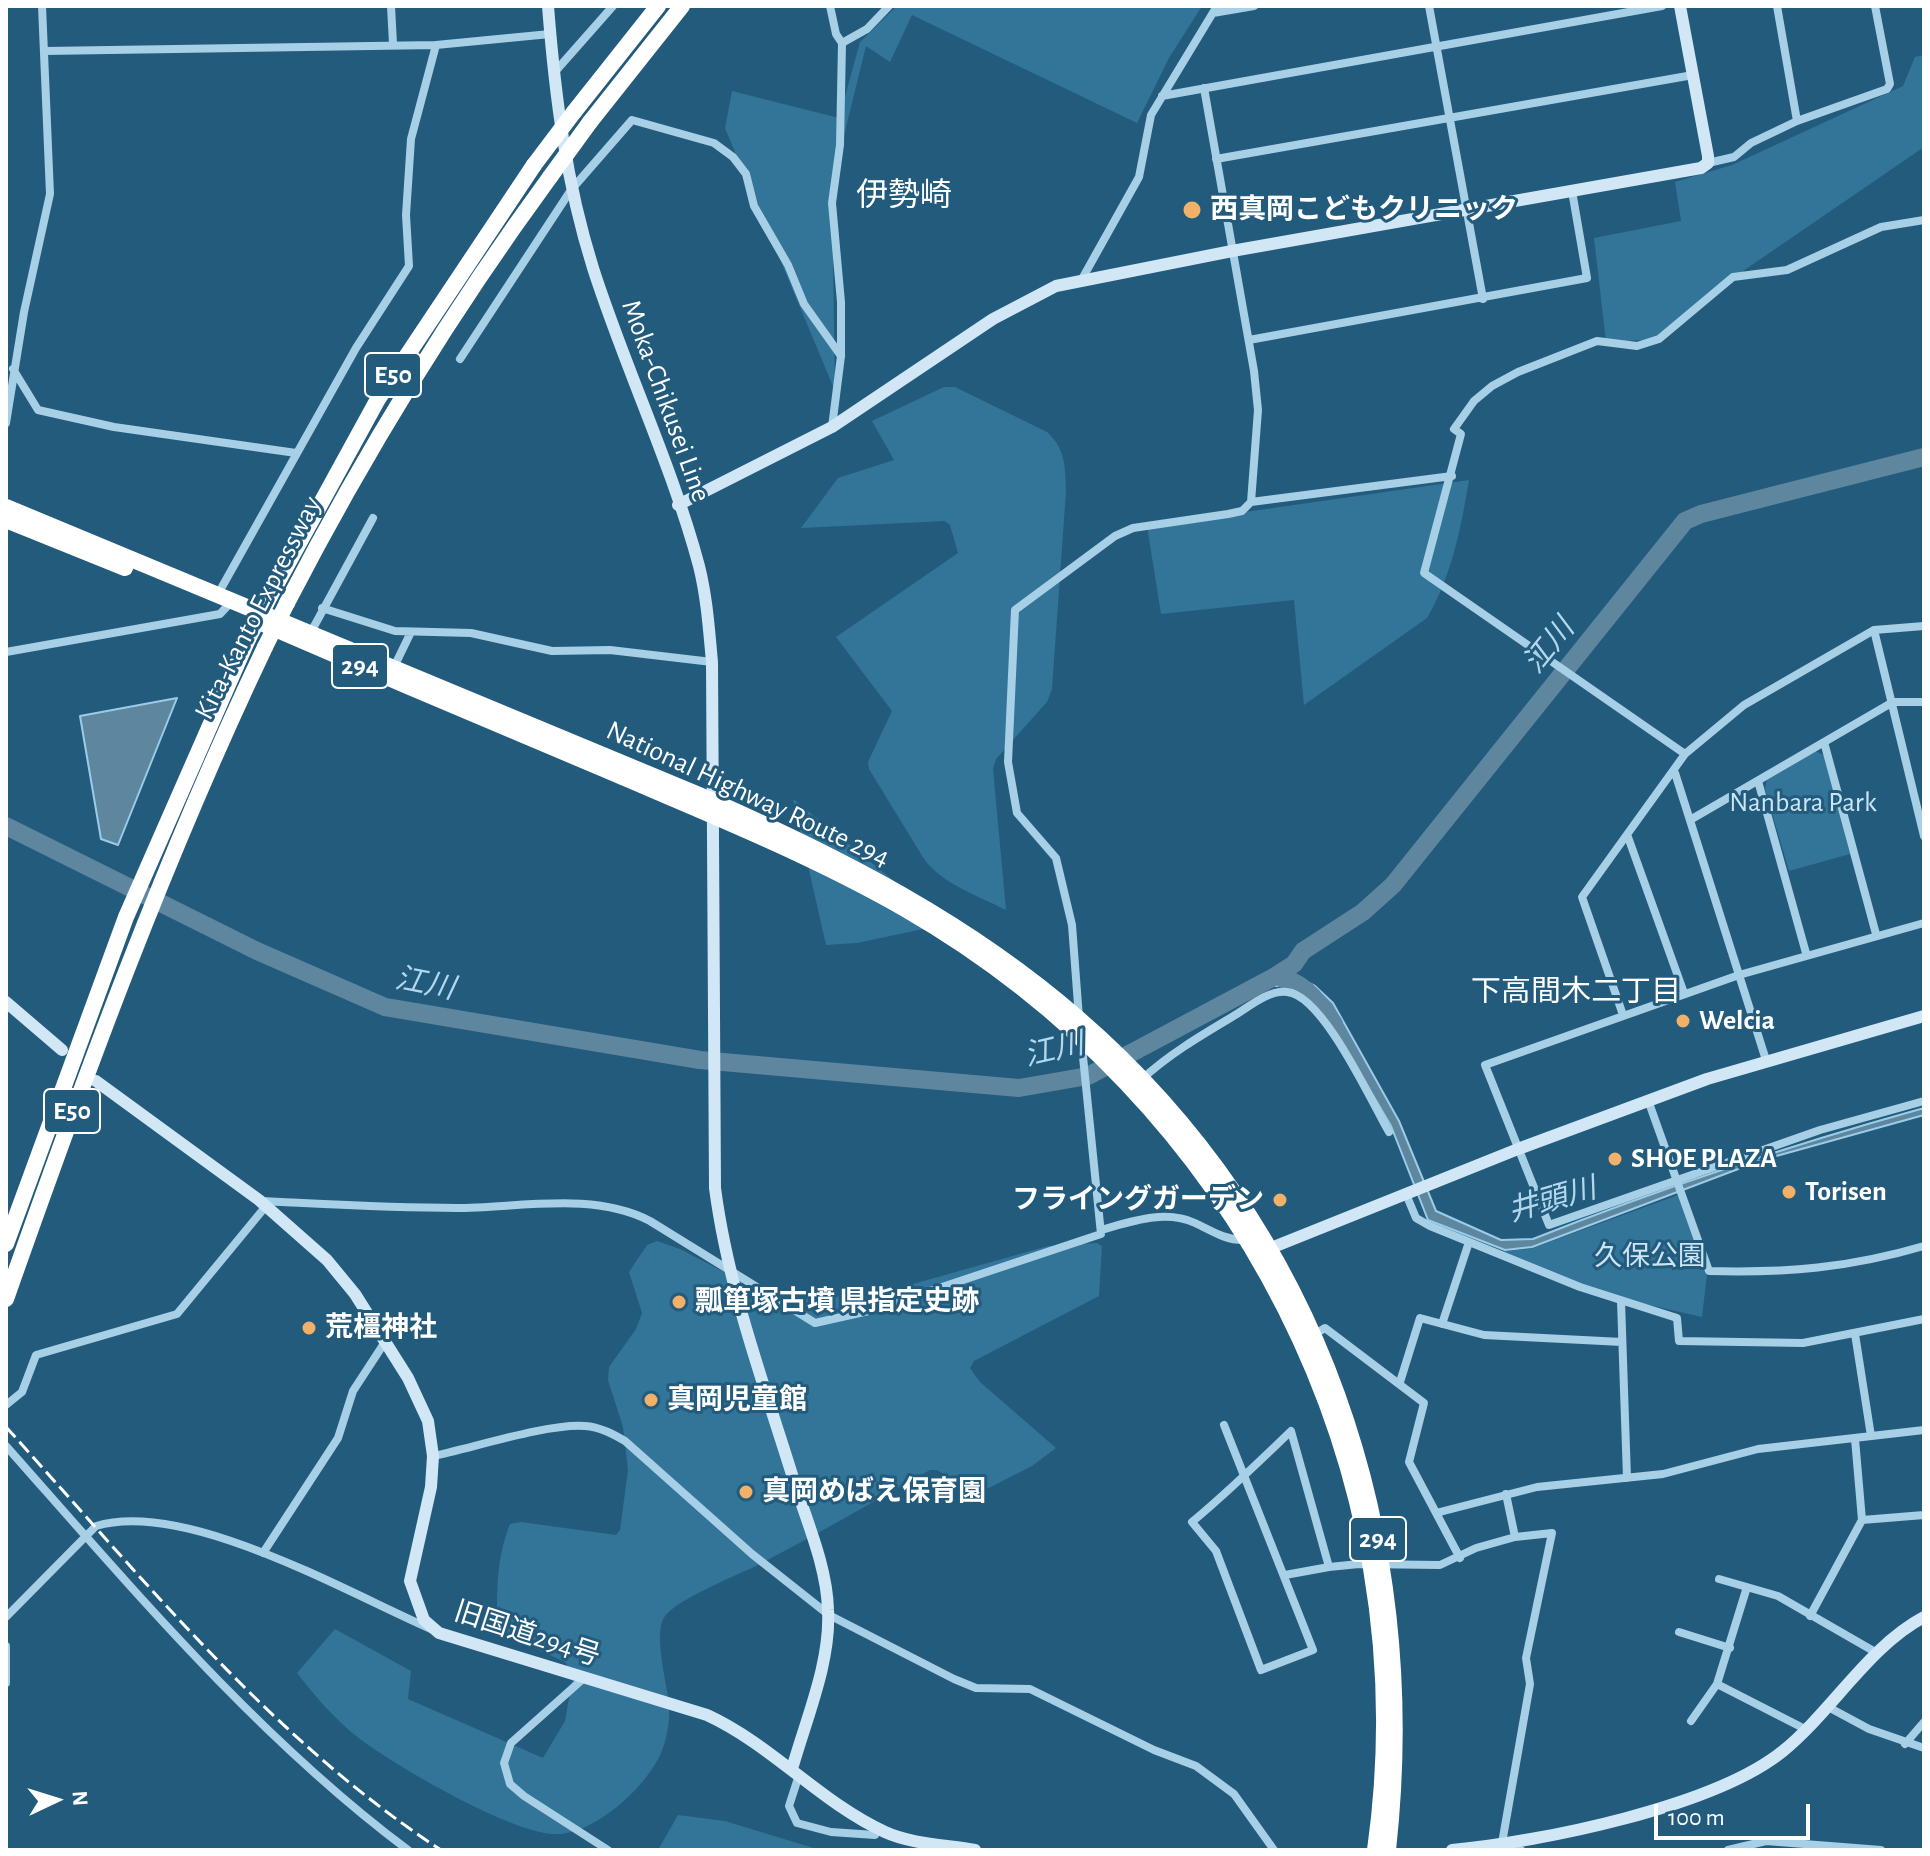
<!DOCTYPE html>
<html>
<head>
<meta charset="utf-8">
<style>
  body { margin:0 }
  #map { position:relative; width:1930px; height:1856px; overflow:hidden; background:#235b7d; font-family:"Alegreya Sans",sans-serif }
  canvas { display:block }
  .frame { position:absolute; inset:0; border:8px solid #fff; pointer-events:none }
  .north { position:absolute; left:16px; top:1760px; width:80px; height:80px; -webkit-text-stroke:6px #235b7d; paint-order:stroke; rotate:86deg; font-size:22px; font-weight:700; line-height:32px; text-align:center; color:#fff }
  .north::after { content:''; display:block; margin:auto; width:28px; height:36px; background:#fff; clip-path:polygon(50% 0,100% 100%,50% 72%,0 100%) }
  .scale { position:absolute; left:1654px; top:1804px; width:156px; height:36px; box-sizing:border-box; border:4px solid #fff; border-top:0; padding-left:10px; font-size:24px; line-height:28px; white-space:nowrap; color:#fff; -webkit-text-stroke:6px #235b7d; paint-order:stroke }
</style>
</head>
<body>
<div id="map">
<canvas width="1930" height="1856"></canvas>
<div class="frame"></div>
<div class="north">N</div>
<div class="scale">100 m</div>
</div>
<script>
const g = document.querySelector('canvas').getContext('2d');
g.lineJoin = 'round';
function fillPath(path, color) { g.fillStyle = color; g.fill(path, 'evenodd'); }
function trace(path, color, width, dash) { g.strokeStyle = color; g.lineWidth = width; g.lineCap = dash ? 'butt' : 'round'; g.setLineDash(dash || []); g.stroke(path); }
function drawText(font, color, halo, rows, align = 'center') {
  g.font = font + ' "Alegreya Sans","Noto Sans JP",sans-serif'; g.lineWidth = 6; g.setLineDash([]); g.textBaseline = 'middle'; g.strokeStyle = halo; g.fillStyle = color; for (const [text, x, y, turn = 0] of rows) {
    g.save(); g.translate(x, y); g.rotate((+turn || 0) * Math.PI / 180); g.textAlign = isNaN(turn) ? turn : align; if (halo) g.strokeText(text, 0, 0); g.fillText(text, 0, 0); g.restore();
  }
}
fillPath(new Path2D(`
  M897,6H1202L1169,58L1137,123L912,15L890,62L866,46L837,164L833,262L835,391L725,128L732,91L839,118L860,42Z
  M1924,55V147L1746,269L1659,339L1606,342L1594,238L1681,221L1675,182L1732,165L1903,86L1915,57Z
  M944,387H955L1047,432C1066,449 1065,467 1066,491L1052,689L1047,702L996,759L993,769L1006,910C979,896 942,884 924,859L869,769L868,762L892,711L836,637L958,553L950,525L945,521L801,528L838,478L894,460L872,421Z
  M1469,480C1461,528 1452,575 1427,618L1304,705L1294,600L1161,614L1147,526Z
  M1815,751L1824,755L1850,854L1789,871L1765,789L1767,780Z
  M793,799L947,924L857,943L826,945Z
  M1678,1195L1707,1274L1702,1317L1579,1289L1503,1251L1530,1249Z
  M657,1241L680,1249L753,1287L780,1295L816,1299L888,1291L1048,1246L1097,1243L1102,1246L1099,1296L974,1361L970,1368L980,1382L1056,1448L1032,1466L977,1494L937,1470H930C874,1501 818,1534 760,1564C738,1575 679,1598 665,1616C652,1632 668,1686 669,1706C670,1721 667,1739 661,1753C646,1787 598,1831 560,1834C518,1838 396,1766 360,1739C335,1720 316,1697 297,1673L335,1629L411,1671L408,1699L543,1758L565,1721L573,1675L565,1662L503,1634L497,1627C497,1590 496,1559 510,1524L521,1522L616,1535L620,1530L628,1470L623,1427L608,1380L609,1367L636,1329L642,1313L629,1272L647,1245Z
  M678,1815L725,1821L820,1850H658Z`), '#337499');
const water = new Path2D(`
  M177,698L118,845L101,839L80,716Z
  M1291,974L1315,986L1333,1003L1399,1121L1436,1211L1501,1240L1533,1239C1661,1188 1791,1145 1924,1108V1115L1762,1160L1532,1247L1505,1250L1428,1220L1391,1126L1316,999L1294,986H1270Z`);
fillPath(water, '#5e869f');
trace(water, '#9bcce7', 2);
trace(new Path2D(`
  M6,826L257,951L385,1007L700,1060L1019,1088L1088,1076L1272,978L1294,964L1303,951L1363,912L1393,885L1685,521L1701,514L1924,457
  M1283,979C1304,981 1323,1007 1334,1024`), '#5e869f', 18);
trace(new Path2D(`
  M391,6L393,44
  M830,6L836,34L842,43L840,145L832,203L841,302V356L832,427
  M1429,6L1483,299
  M1777,6L1797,121
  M1213,13L1254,6
  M842,43L867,29L889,6
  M45,51L436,45L550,34
  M553,74L613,6
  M1204,88L1254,371L1258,410L1251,502
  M1162,96L1662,6
  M1216,159L1693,75
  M1708,163L1734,157L1751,143L1797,121L1887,89L1890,84L1875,6
  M1082,279L1139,177L1151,115L1217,6
  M1249,340L1587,278L1572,191
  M460,359L571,190L632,120L714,143L733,157L746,174L754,206L788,265L804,304L841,356
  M13,369L38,410L114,427L296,453
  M6,423L24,312L50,194L42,6
  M218,594L356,348L409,266L406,215L411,139L436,45
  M322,608L395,631L471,633L552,651L610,650L712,662
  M1874,630L1924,836
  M311,632L373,518
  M6,652L220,614L232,601
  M394,667L411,632
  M1824,742L1876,934
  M1685,754L1424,573L1461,434L1454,429L1474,401L1492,386L1518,372L1597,341L1637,346L1659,339L1733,277L1787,270L1881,227L1924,220
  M1675,773L1766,1060
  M1758,781L1806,953
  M1690,820L1893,702H1924
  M1628,837L1684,993
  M1924,923L1739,975L1485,1065L1549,1225L1820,1130L1924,1101
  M1623,1015L1582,897L1685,754L1744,705L1874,630L1924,626
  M1079,1018L1072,925L1056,858L1017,813L1008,762L1015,610L1115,536L1133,528L1228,514L1242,511L1251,502L1452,476
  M1141,1080C1168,1055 1200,1036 1232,1017C1248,1008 1267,990 1287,992C1323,995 1371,1101 1389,1132
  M1648,1100L1709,1271C1787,1273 1849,1268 1924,1246
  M1406,1194L1416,1218L1430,1226L1580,1287L1677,1318L1679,1341L1803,1343L1924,1319
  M260,1201C325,1204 391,1208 456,1208C518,1208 593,1191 650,1221L815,1323L873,1310L1101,1234L1082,1047
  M1101,1230C1130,1222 1165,1209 1195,1223C1212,1231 1225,1240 1243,1240
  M1621,1301L1627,1478
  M1442,1324L1469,1242
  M1315,1334L1325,1328L1424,1403L1409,1462L1460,1558
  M1855,1334L1871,1436
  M1400,1382L1420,1318L1484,1335L1622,1342
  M6,1405L22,1392L36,1355L177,1314L266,1206
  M1224,1425L1313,1650L1261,1670L1216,1551L1192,1522C1227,1493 1259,1462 1291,1431L1329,1567L1285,1575
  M6,1446C131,1587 257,1737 408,1850
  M433,1456C472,1448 549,1423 585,1426C600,1427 613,1434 625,1441L752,1554L829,1615L954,1679L976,1688L1030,1689L1154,1750L1196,1766L1234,1794L1274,1850
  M1506,1494L1515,1537
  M1436,1513L1537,1487L1663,1474L1758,1449L1924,1430
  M1862,1520L1924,1515
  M263,1553L338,1438L353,1391L385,1342
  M1329,1567L1359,1564L1440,1565L1476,1548L1515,1537L1552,1533L1526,1658L1530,1684L1502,1843L1521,1850
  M1719,1579L1778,1596L1877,1653
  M1747,1587L1717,1684L1807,1730
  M1810,1616L1862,1520L1855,1439
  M6,1617L96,1526C186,1499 348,1593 431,1629
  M1679,1632L1730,1648
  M6,1646V1683
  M584,1678L511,1743L504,1763L510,1784L524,1796L608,1850
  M1830,1708L1869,1729L1924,1748
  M1691,1721L1717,1684
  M1905,1744L1924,1722
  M799,1775L789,1806L797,1823L831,1832L875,1835L879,1829
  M1728,1850L1766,1841L1881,1850`), '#a7cfe6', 8);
trace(new Path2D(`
  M548,6C555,96 566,182 593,268C625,368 672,465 699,566C707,598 709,630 712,662L715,1188C728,1288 764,1384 794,1481C807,1522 827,1567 828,1610C831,1662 806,1719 792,1769
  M678,505L832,427L993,319L1056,286L1232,251L1701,168L1708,163V156L1680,6
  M6,1002L62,1050
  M96,1081L259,1200L327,1260L355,1294L408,1378L428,1421L433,1456L431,1487L410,1581L424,1620L439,1633L707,1715C772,1745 820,1802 885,1832C911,1844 947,1845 975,1850
  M1261,1252L1518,1149L1707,1079L1924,1016
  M1452,1850C1540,1842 1714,1807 1783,1751C1832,1711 1869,1646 1924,1617`), '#d1e7f5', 12);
trace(new Path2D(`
  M574,112L658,6
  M590,122L682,6
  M6,507L711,800C842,858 969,923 1078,1018C1321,1228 1423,1535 1388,1850
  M6,520L125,568
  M270,596L378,399L534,165
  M287,603C364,454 451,312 550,177
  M261,623C379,674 496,724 615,774C713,816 812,856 905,909C1237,1100 1429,1468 1375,1850
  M6,1244L126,917L248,639
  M6,1299C84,1078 164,859 265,647`), '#fff', 16);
trace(new Path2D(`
  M6,1427C141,1576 271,1739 441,1850`), '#fff', 3, [14, 6]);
trace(new Path2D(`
  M534,165L574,112
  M550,177L590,122
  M248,639L270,596
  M265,647L287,603`), '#fff', 16);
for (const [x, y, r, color] of [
  [1192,210,10,"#f1b169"],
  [1683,1021,8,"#f1b169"],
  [1615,1159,8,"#f1b169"],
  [1789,1192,8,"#f1b169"],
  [1280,1200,8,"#f1b169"],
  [679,1302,8,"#f1b169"],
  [309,1328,8,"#f1b169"],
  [651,1400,8,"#f1b169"],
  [746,1492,8,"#f1b169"]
]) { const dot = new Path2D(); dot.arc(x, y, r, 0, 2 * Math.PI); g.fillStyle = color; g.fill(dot); trace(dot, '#235b7d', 3); }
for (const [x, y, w] of [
  [393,375,56],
  [360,666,56],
  [72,1111,56],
  [1378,1539,56]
]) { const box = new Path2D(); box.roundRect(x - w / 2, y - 22, w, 44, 6); g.fillStyle = '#235b7d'; g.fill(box); trace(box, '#fff', 2); }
drawText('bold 26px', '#fff', null, [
  ["E50",393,375],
  ["294",360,666],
  ["E50",72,1111],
  ["294",1378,1539]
]);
drawText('bold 28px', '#fff', '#235b7d', [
  ["西真岡こどもクリニック",1210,210],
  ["Welcia",1699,1021],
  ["SHOE PLAZA",1631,1159],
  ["Torisen",1805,1192],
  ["フライングガーデン",1264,1200,"right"],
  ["瓢箪塚古墳 県指定史跡",695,1302],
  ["荒橿神社",325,1328],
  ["真岡児童館",667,1400],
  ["真岡めばえ保育園",762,1492]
], 'left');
drawText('28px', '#fff', '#235b7d', [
  ["Moka-Chikusei Line",666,401,70],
  ["Kita-Kanto Expressway",258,608,-63],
  ["National Highway Route 294",748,794,25],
  ["旧国道294号",527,1634,18]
]);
drawText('28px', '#cae5f5', '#235b7d', [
  ["Nanbara Park",1803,803],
  ["久保公園",1650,1257]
]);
drawText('italic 30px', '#b2d8ee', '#235b7d', [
  ["江川",1549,646,-51],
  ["江川",425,984,11],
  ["江川",1054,1050,-13],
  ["井頭川",1552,1200,-16]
]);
drawText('30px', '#fff', '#235b7d', [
  ["下高間木二丁目",1576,992]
]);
drawText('32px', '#fff', '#235b7d', [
  ["伊勢崎",904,195]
]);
</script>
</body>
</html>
